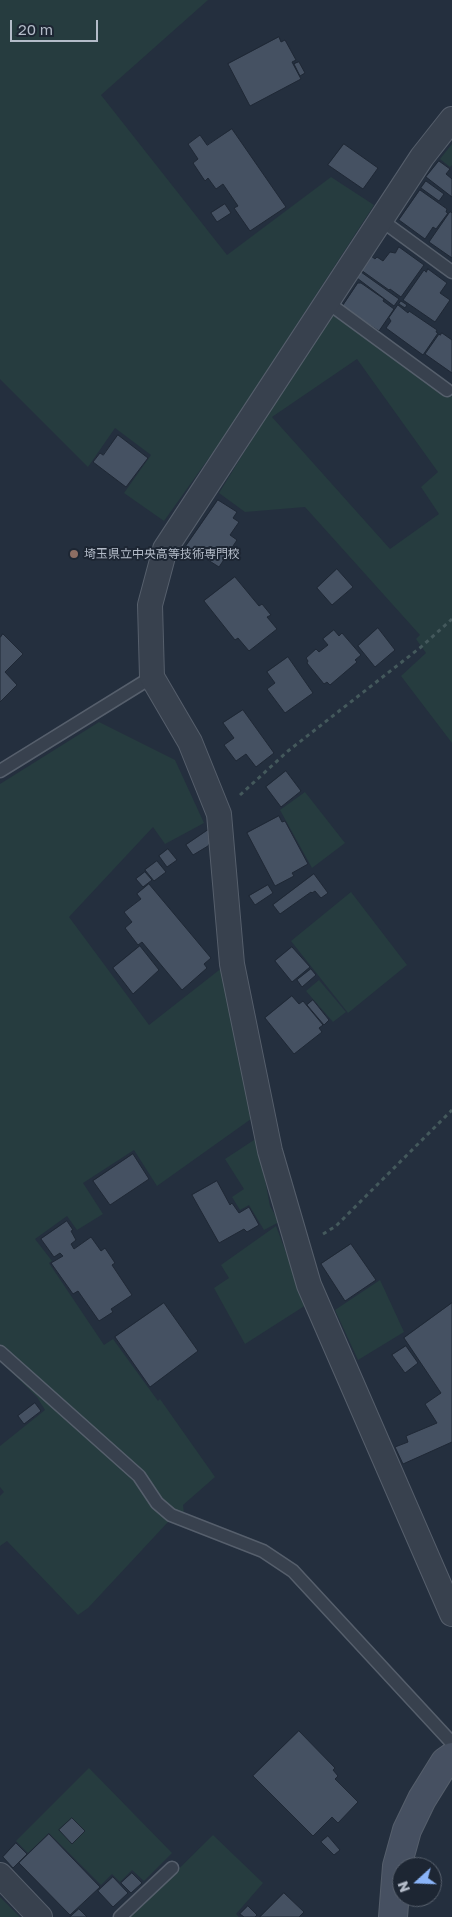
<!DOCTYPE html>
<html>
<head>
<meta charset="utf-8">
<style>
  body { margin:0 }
  #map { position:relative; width:452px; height:1917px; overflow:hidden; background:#242f3e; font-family:"Golos Text",sans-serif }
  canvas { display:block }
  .north { position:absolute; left:392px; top:1857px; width:50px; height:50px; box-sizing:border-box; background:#1d2633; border:1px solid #59626f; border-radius:50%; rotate:250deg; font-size:14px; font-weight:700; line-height:20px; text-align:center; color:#b4bcc9 }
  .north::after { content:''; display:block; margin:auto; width:18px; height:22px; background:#8ab4f8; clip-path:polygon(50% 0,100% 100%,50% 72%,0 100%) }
  .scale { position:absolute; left:10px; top:20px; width:88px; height:22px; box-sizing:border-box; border:2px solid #b4bcc9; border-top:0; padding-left:6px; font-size:15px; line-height:18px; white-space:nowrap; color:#b4bcc9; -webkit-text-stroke:4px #1d2633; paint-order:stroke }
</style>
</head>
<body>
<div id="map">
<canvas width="452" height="1917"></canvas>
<div class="north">N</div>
<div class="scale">20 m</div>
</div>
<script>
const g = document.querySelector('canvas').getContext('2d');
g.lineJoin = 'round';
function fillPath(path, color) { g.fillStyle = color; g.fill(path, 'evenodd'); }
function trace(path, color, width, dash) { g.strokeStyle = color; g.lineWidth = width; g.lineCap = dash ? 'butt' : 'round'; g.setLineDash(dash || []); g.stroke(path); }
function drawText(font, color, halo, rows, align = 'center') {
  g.font = font + ' "Golos Text","Noto Sans JP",sans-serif'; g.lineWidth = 4; g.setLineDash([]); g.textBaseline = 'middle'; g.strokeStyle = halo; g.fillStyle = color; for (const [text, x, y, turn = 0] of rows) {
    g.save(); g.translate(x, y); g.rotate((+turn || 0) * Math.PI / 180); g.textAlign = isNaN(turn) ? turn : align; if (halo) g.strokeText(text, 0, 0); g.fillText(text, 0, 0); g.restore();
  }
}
fillPath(new Path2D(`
  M0,0H208L101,95L227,255L331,177L374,205L226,434L164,521L124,493L151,455L115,428L88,467L0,379Z
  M452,144V165L450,167L440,159Z
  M330,313L447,397L452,392V743L401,676L426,653L416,639L420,635L305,507L245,512L219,493ZM357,359L438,472L421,487L439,514L390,549L272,417Z
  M99,722L175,760L204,823L165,844L153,827L69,917L149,1025L223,967L251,1119L157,1186L134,1150L83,1183L103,1214L77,1230L67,1216L35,1239L52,1261L49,1263L104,1345L113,1339L158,1401L160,1399L215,1477L183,1505L184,1513L168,1522L88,1608L78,1615L7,1541L0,1546V1496L4,1492L0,1487V1446L45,1410L37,1397L0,1361V784Z
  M305,792L345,843L312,868L280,810Z
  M351,892L407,965L348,1013L291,941Z
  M319,980L346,1012L333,1022L306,991Z
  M257,1138L270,1206L279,1222L264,1230L249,1205L240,1210L232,1197L244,1189L225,1159Z
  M276,1226L306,1305L245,1344L214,1288L229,1278L221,1265Z
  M380,1280L404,1332L358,1360L335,1310Z
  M89,1768L172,1853L144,1881L132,1870L120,1882L112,1874L101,1885L49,1833L28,1853L16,1841Z
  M213,1835L263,1883L236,1914L239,1917H130Z
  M0,1897L20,1917H0Z`), '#263c3f');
const building = new Path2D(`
  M279,37L281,42L285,40L296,60L292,62L301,79L250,106L228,64Z
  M299,62L305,73L300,76L294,64Z
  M232,129L286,207L250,231L234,208L238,206L223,184L216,189L208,178L205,181L193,163L198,159L188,144L200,135L207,145Z
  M344,144L378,168L363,189L328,165Z
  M439,161L450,169L446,174L452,179V197L426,177Z
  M426,181L444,194L439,201L421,188Z
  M420,190L447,209L446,212L448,213L436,229L433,227L425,239L399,220Z
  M225,204L231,213L217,222L211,213Z
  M451,212L452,213V258L429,242L449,213Z
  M399,247L424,265L401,297L390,289L389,290L361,270L371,256L375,259L377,257L383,261L390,252L395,253Z
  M428,269L447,283L440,293L450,300L435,322L403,300L424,270L426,272Z
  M361,272L399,299L394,306L357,278Z
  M358,283H361L384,299L383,301L394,309L379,331L342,307Z
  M401,301L407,305L405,308L399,304Z
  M398,305L408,313L409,311L437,330L436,332L438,333L423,355L386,328L391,321L389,318Z
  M442,333L452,340V373L425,354L439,334L440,335Z
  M118,435L148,458L126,487L93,462L100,453L103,455Z
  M218,500L237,512L233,518L239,522L230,535L237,540L219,567L186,546Z
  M337,569L353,587L332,605L317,588Z
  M235,577L259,606L262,604L271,615L267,617L277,629L249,651L238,638L235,640L204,601Z
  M378,628L395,650L375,667L358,646Z
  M334,630L339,636L342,633L361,655L355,660L357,662L330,685L327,682L324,684L307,663L308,661L306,658L316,649L319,652L328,645L323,639Z
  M3,634L23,654L5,672L17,685L0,702V638Z
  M288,657L313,693L285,713L267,689L275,683L267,672Z
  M243,710L274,753L256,767L246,754L236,761L224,745L234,738L223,723Z
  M286,771L301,791L281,807L266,787Z
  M279,816L282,822L285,821L308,864L292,873L294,876L275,886L247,833Z
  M208,830L214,837L208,846L193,855L186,845Z
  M168,849L177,860L167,867L159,856Z
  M157,861L166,872L154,881L145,870Z
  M145,872L152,880L143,887L136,879Z
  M314,874L328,893L321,898L315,891L312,893L311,892L280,914L273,905Z
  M149,884L211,958L204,964L207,968L182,990L142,942L138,945L125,928L132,922L124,912L141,899L137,894Z
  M268,885L273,893L255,905L249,896Z
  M140,946L159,970L133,994L113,968Z
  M292,947L310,967L292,982L275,961Z
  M311,969L316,975L302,987L297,980Z
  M292,996L299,1004L303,1001L323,1025L319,1028L322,1032L294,1054L265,1018Z
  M313,1000L329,1020L324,1025L307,1005Z
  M133,1154L149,1179L110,1205L93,1181Z
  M217,1181L230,1205L232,1203L239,1213L249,1207L259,1225L247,1232L244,1229L219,1243L192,1195Z
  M67,1221L73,1230L71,1231L76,1240L71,1244L74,1249L91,1237L101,1251L105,1248L115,1263L112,1265L132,1295L111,1309L113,1312L99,1321L78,1291L73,1294L51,1263L63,1256L60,1253L54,1257L41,1239Z
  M351,1244L376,1280L345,1301L321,1264Z
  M164,1303L198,1351L150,1387L115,1337Z
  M452,1303V1442L403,1464L395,1447L408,1442L406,1436L437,1423L425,1404L441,1393L404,1338Z
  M406,1346L418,1363L405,1373L392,1355Z
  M35,1403L41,1411L24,1424L18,1416Z
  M299,1731L335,1768L333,1770L338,1776L335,1779L358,1802L338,1823L332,1817L313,1836L253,1776Z
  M72,1818L85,1831L72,1844L59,1830Z
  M49,1834L100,1887L70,1915L19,1863Z
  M328,1836L340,1850L334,1855L321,1842Z
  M16,1843L27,1854L13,1868L3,1857Z
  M132,1873L142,1883L131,1893L121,1883Z
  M113,1877L128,1893L113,1907L98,1891Z
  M284,1893L304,1912L299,1917H260Z
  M248,1906L257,1915L255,1917H244L240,1914Z
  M79,1909L87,1917H70Z`);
fillPath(building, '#455162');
trace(building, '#1f2835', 1);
const lane = new Path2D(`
  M381,220L452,272
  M327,302L447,390
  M0,771L152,677
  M0,1352L139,1476L157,1503L171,1515L263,1551L293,1571L452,1743
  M120,1917L172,1868`);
const street = new Path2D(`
  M452,119L422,157L165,549L150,605L152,677L190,742L219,814L232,964L270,1151L309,1285L452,1614
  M0,1875L40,1917`);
const secondary = new Path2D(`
  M393,1917L397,1866L407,1830L422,1799L445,1762L452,1757`);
trace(lane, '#565f6c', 15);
trace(street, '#565f6c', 26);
trace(secondary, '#565f6c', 30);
trace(new Path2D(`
  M240,795L288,751L421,647L452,619
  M323,1234L336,1226L452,1110`), '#44595c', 3, [4, 4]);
trace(lane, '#38414e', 12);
trace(street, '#38414e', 24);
trace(secondary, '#465061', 28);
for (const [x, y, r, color] of [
  [74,554,5,"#8d6e63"]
]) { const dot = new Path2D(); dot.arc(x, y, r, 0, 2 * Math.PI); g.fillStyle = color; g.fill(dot); trace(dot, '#1d2633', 2); }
drawText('12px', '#b4bcc9', '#1d2633', [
  ["埼玉県立中央高等技術専門校",84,554]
], 'left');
</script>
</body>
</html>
